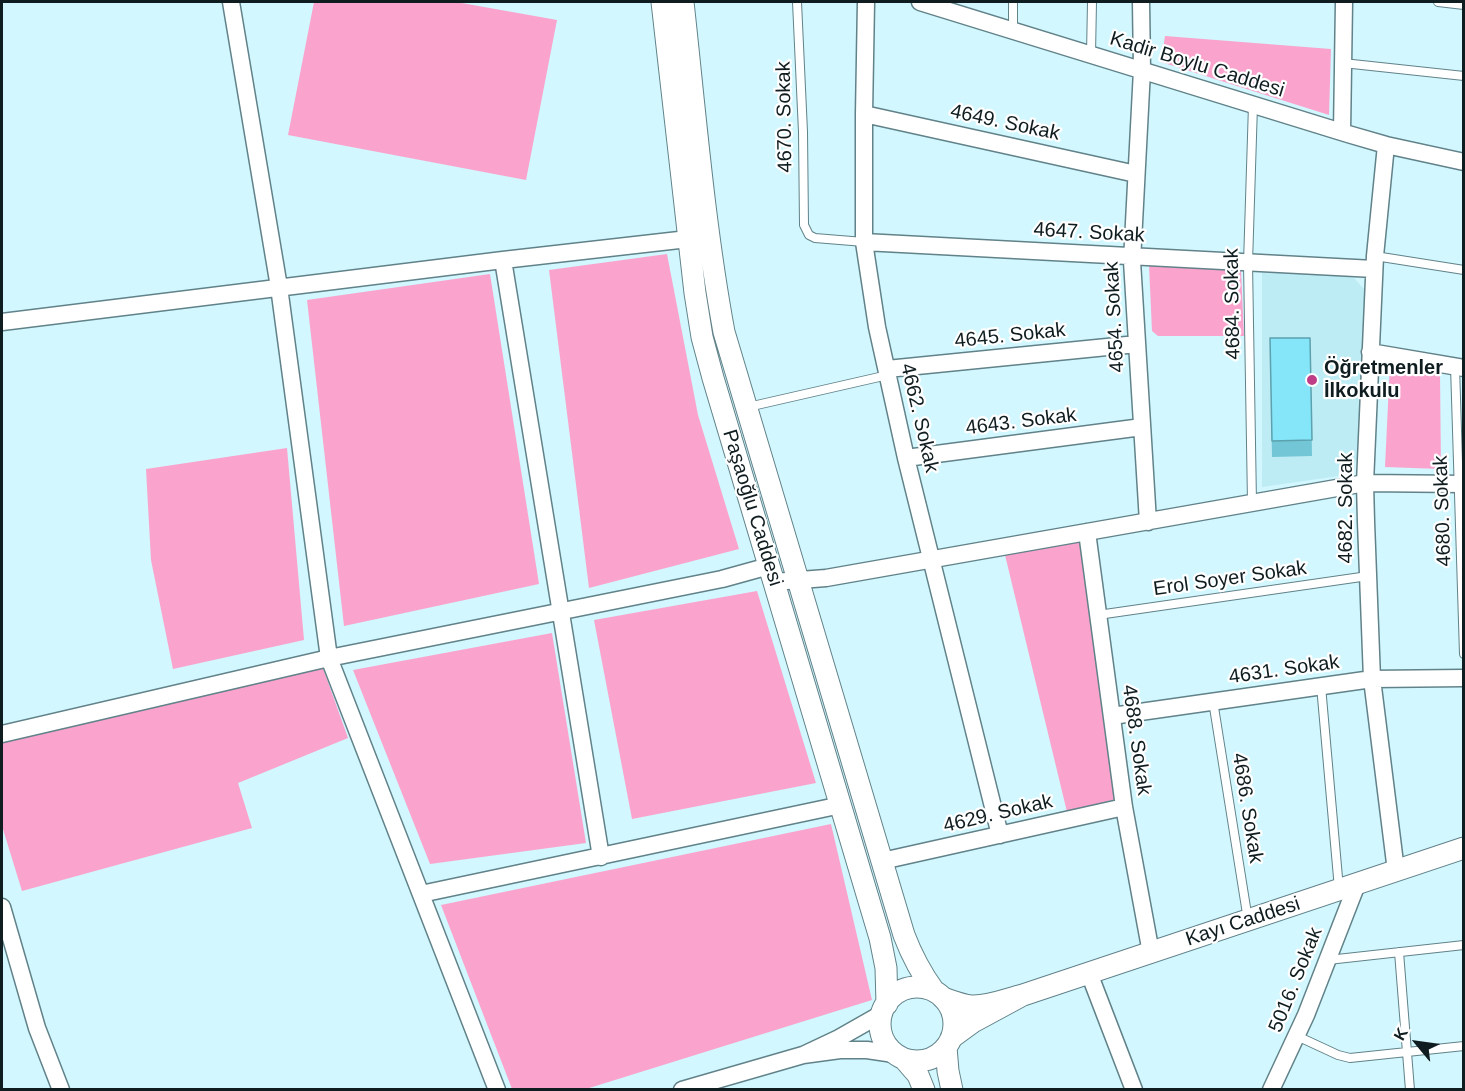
<!DOCTYPE html>
<html>
<head>
<meta charset="utf-8">
<style>
  body { margin:0 }
  #map { position:relative; width:1465px; height:1091px; overflow:hidden; background:#d2f7fe; font-family:Arial,sans-serif }
  canvas { display:block }
  .frame { position:absolute; inset:0; border:3px solid #101d20; pointer-events:none }
  .north { position:absolute; left:1387px; top:1013px; width:60px; height:60px; -webkit-text-stroke:4px #fff; paint-order:stroke; rotate:299deg; font-size:16px; font-weight:700; line-height:24px; text-align:center; color:#101d20 }
  .north::after { content:''; display:block; margin:auto; width:21px; height:27px; background:#101d20; clip-path:polygon(50% 0,100% 100%,50% 72%,0 100%) }
</style>
</head>
<body>
<div id="map">
<canvas width="1465" height="1091"></canvas>
<div class="frame"></div>
<div class="north">K</div>
</div>
<script>
const g = document.querySelector('canvas').getContext('2d');
g.lineJoin = 'round';
function fillPath(path, color) { g.fillStyle = color; g.fill(path, 'evenodd'); }
function trace(path, color, width, dash) { g.strokeStyle = color; g.lineWidth = width; g.lineCap = dash ? 'butt' : 'round'; g.setLineDash(dash || []); g.stroke(path); }
function drawText(font, color, halo, rows, align = 'center') {
  g.font = font + ' Arial,sans-serif'; g.lineWidth = 4.5; g.setLineDash([]); g.textBaseline = 'middle'; g.strokeStyle = halo; g.fillStyle = color; for (const [text, x, y, turn = 0] of rows) {
    g.save(); g.translate(x, y); g.rotate((+turn || 0) * Math.PI / 180); g.textAlign = isNaN(turn) ? turn : align; if (halo) g.strokeText(text, 0, 0); g.fillText(text, 0, 0); g.restore();
  }
}
fillPath(new Path2D(`
  M1262,271L1337,274L1354,278L1364,289L1365,304L1358,456L1352,468L1346,475L1262,487Z`), '#beecf5');
fillPath(new Path2D(`
  M314,2H456L557,20L526,180L288,135Z
  M1165,36L1331,49L1329,115L1161,62Z
  M667,254L698,415L739,549L589,588L549,270Z
  M1149,265L1241,270L1244,336H1158L1152,331Z
  M490,274L539,584L344,626L307,300Z
  M1390,363L1440,374L1441,469L1385,467Z
  M287,448L304,640L173,669L151,560L146,469Z
  M1081,541L1116,799L1067,812L1005,555Z
  M757,591L816,783L632,819L594,620Z
  M552,633L586,843L430,864L353,670Z
  M323,668L348,738L238,783L252,828L22,891L2,826V743Z
  M831,824L872,1000L586,1089H512L441,905Z`), '#faa4cd');
const service = new Path2D(`
  M797,2L803,132L804,225L809,235L815,238L864,242
  M1438,2L1464,5
  M1013,30V2
  M1091,54L1092,2
  M1343,63L1464,76
  M1375,256L1464,270
  M1455,366L1464,654
  M748,407L888,375
  M1252,503L1248,263L1253,105
  M1098,615L1368,576
  M1321,686L1339,889
  M1213,701L1248,920
  M1399,952L1410,1090
  M1328,960L1464,945
  M1297,1036L1338,1055L1350,1058L1464,1046`);
const minor = new Path2D(`
  M866,2L864,114V242L877,327L906,458L1000,835
  M920,2L1348,134L1386,145L1464,162
  M1141,2L1142,70L1132,261L1148,522
  M864,114L1136,174
  M1342,132L1344,2
  M1386,145L1375,256L1365,483L1366,522L1372,679L1396,871
  M864,242L1374,269
  M503,260L601,857
  M2,322L503,260L688,239
  M1370,352L1464,368
  M887,369L1137,344
  M906,458L1142,427
  M1087,532L1124,807L1151,953
  M774,582L826,578L1365,483L1464,484
  M1112,716L1372,679L1464,678
  M2,734L329,658L279,287L231,2
  M882,861L1124,807
  M421,894L841,805
  M2,907L37,1028L61,1090
  M1089,973L1134,1090
  M883,1013L839,1038L803,1055L840,1050H867L894,1054
  M497,1090L329,658L722,579L769,566
  M682,1090L803,1055
  M1271,1090L1306,1015L1357,884`);
const tertiary = new Path2D(`
  M662,2L695,293L702,337L713,378L880,938L886,968L887,1004
  M683,2C695,111 704,224 724,332L904,935C912,956 921,973 934,991
  M880 1024a37 37 0 1 1 74 0a37 37 0 1 1-74 0Z
  M1023,995L1464,848
  M943,998C952,1001 962,1005 971,1006C988,1007 1007,999 1023,995L973,1022L951,1038
  M946,1047L948,1071L952,1090
  M905,1060L918,1075L924,1090`);
trace(service, '#618289', 10);
trace(minor, '#618289', 19);
trace(tertiary, '#618289', 23);
trace(service, '#fff', 8);
trace(minor, '#fff', 16);
trace(tertiary, '#fff', 21);
fillPath(new Path2D(`
  M1270,338H1310L1312,456L1272,457Z`), '#72c6d5');
const building = new Path2D(`
  M1270,338H1310L1312,440L1272,441Z`);
fillPath(building, '#84e6f8');
trace(building, '#5ca1ae', 1.5);
for (const [x, y, r, color] of [
  [1312,380,6,"#bf3d86"]
]) { const dot = new Path2D(); dot.arc(x, y, r, 0, 2 * Math.PI); g.fillStyle = color; g.fill(dot); trace(dot, '#fff', 2); }
drawText('20px', '#101d20', '#fff', [
  ["Kadir Boylu Caddesi",1197,65,17],
  ["4670. Sokak",785,117,-91],
  ["4649. Sokak",1005,123,12],
  ["4647. Sokak",1089,233,3],
  ["4684. Sokak",1233,304,-91],
  ["4654. Sokak",1115,317,-93],
  ["4645. Sokak",1010,336,-6],
  ["4662. Sokak",919,418,77],
  ["4643. Sokak",1021,422,-7],
  ["Paşaoğlu Caddesi",752,508,73],
  ["4682. Sokak",1346,508,-90],
  ["4680. Sokak",1443,511,-92],
  ["Erol Soyer Sokak",1230,579,-8],
  ["4631. Sokak",1284,670,-8],
  ["4688. Sokak",1136,740,82],
  ["4686. Sokak",1247,808,81],
  ["4629. Sokak",998,814,-13],
  ["Kayı Caddesi",1243,922,-18],
  ["5016. Sokak",1296,980,-68]
]);
drawText('bold 20px', '#101d20', '#fff', [
  ["Öğretmenler",1324,368],
  ["İlkokulu",1324,391]
], 'left');
</script>
</body>
</html>
